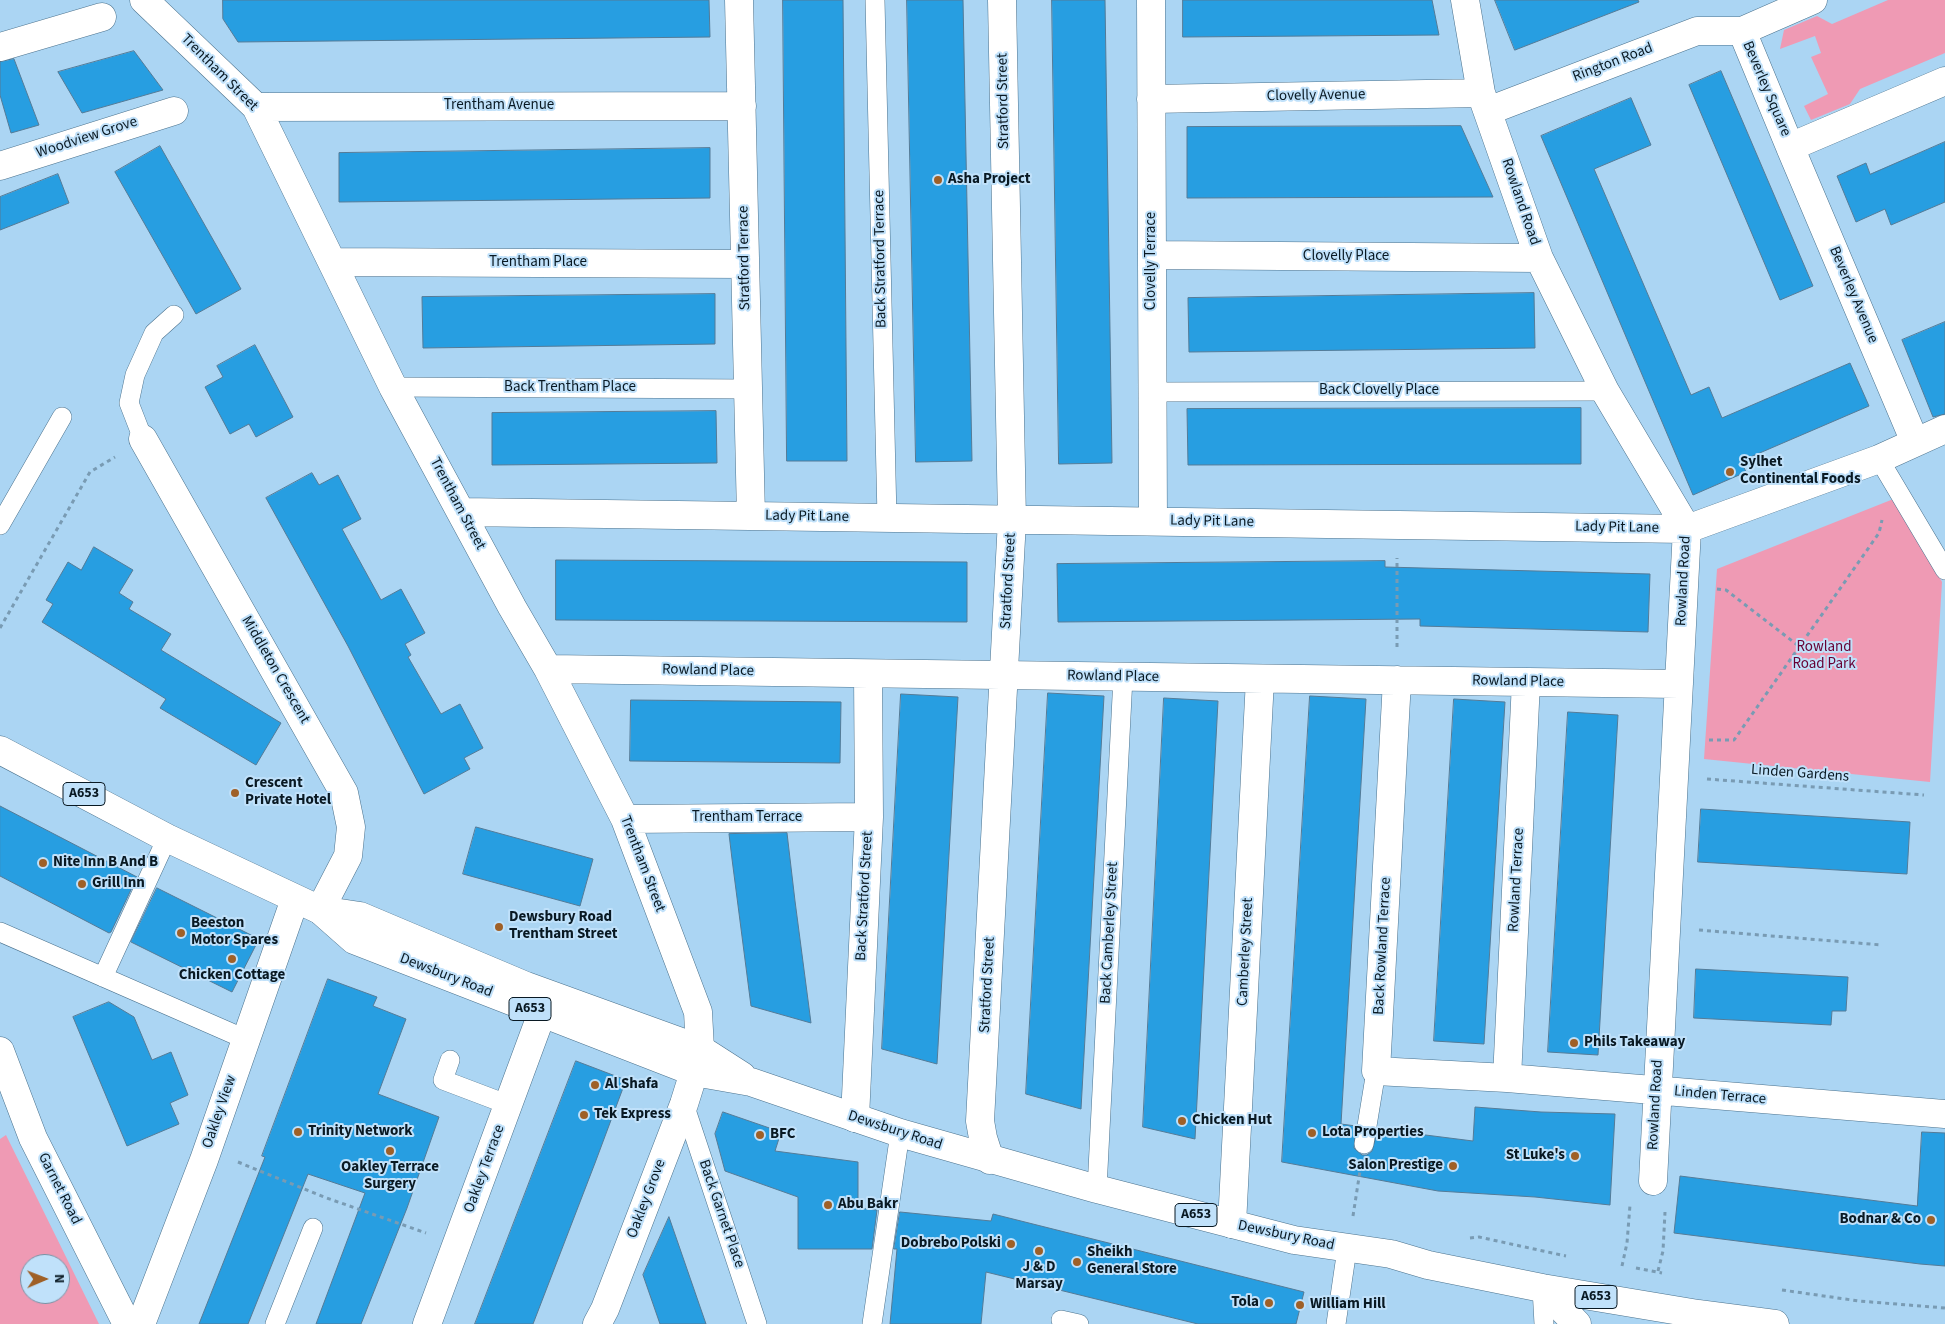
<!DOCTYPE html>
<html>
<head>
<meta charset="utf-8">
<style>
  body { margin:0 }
  #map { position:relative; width:1945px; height:1324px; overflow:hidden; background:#abd5f3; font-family:"Source Sans 3",sans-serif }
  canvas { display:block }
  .north { position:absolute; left:20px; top:1254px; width:50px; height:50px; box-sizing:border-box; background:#c0e1fa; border:1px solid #7791a4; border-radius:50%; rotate:89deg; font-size:14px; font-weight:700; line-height:20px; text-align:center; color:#091923 }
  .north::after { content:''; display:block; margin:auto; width:18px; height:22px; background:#9f6027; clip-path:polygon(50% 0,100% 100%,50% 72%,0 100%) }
</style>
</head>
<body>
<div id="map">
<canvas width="1945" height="1324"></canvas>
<div class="north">N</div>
</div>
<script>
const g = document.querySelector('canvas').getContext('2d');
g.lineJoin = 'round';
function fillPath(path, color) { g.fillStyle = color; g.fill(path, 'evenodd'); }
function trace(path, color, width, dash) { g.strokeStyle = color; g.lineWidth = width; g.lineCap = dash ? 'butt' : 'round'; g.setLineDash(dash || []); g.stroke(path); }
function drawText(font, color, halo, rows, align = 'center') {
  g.font = font + ' "Source Sans 3",sans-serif'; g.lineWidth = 4; g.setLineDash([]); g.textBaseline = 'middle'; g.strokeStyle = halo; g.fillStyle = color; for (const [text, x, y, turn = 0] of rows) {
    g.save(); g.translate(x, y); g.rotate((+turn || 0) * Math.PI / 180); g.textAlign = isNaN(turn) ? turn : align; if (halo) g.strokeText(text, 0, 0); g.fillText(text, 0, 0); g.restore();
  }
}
fillPath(new Path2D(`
  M1888,0H1945V53L1860,89L1850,104L1811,120L1804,106L1828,94L1811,57L1821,53L1815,36L1780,49L1784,30L1817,16L1832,24Z
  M1896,498L1942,582L1930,782L1704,759L1717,569Z
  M6,1135L99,1324H0V1139ZM30,1264H60V1294H30Z`), '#ef9ab4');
const building = new Path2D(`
  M223,0H709L710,37L238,42L223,19Z
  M783,0H843L847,461H787Z
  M907,0H963L972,461L916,462Z
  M1052,0H1105L1112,463L1059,464Z
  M1183,0H1432L1439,35L1183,37Z
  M1495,0H1638L1639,2L1515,50Z
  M134,51L163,90L82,113L58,72Z
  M14,59L39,125L11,133L0,95V62Z
  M1721,71L1813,286L1780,300L1689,85Z
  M1631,98L1651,145L1594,169L1691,395L1709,387L1722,418L1850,363L1869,406L1741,461L1746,472L1693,495L1541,136Z
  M1461,126L1493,197L1187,198V127Z
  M1945,142V202L1891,225L1885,209L1856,222L1837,176L1866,163L1870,174Z
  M160,146L241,289L196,314L115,172Z
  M710,148V198L339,202V153Z
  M58,174L69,203L0,230V197Z
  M1534,293L1535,348L1189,352L1188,298Z
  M715,294V344L423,348L422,297Z
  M1945,322V414L1933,417L1902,340Z
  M255,345L293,417L256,437L249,424L230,434L205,387L223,377L217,366Z
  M1581,408V464L1188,465L1187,409Z
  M716,411L717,463L492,465V413Z
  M312,473L319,485L338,475L361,519L342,529L381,600L401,589L425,633L405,644L411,655L408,657L441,714L460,704L483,748L464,758L470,769L424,794L348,646L266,498Z
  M94,547L133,570L119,593L133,602L129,609L171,634L161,650L281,723L256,765L160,708L166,699L42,622L53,604L46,600L68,562L81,570Z
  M556,560L967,562V622L556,620Z
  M1385,561V567L1650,574L1648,632L1420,626V619L1058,622L1057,564Z
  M1048,693L1104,696L1081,1109L1026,1094Z
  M901,694L958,697L937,1064L882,1049Z
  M1310,696L1366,699L1341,1124L1356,1126L1354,1148L1362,1155H1367L1372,1151L1378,1129L1473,1141L1475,1107L1541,1112L1615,1114L1610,1205L1535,1197L1438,1191L1282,1162Z
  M1164,698L1218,701L1195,1139L1143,1127Z
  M1454,699L1505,702L1484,1044L1434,1041Z
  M631,700L841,702L840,763L630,761Z
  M1568,712L1618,715L1598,1055L1548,1052Z
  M0,806L137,877L111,932L109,933L0,876Z
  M1701,809L1910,822L1907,874L1698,862Z
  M476,827L593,859L580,906L463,874Z
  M787,833L795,901L811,1023L751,1006L732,859L729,834Z
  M157,888L259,939L232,992L131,942Z
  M1696,969L1848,977L1846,1011H1832L1831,1025L1694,1018Z
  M328,979L377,997L373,1006L406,1019L378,1094L439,1117L407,1208L361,1324H316L365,1193L308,1174L248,1324H199L265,1157L262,1156Z
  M109,1002L134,1017L152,1060L171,1052L188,1095L170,1103L179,1124L127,1146L73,1017Z
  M576,1061L626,1080L595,1163L533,1324H475Z
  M723,1112L781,1132L775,1151L858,1162V1208L877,1210L872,1249H798V1197L725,1171L715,1134Z
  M1922,1132L1945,1133V1266L1920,1264L1674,1233L1680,1176L1917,1206Z
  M900,1212L991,1221L993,1214L1304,1292L1296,1324H1198L986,1272L981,1324H890L897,1249H894Z
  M669,1217L688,1272L706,1324H660L643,1275Z`);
fillPath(building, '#279ee1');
trace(building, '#547b97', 1);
const lane = new Path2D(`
  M875,0L887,518
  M393,387L748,389
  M1152,392L1605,391
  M143,439L129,403L135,375L154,333L174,315
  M1879,459L1945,570
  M0,525L62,417
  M0,932L245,1039
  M103,977L167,838
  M450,1060L443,1080L509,1105
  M684,1104L757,1324
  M1364,1144L1376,1071
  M1097,1189L1123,677
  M1542,1288L1544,1324
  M1061,1320L1079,1324
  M275,1324L313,1228
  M872,1324L900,1133
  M1336,1324L1347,1249`);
const street = new Path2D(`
  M144,0L256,107L393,387L512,607L548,669L625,819L698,1012L700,1049
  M739,0L751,516
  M1151,0L1153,521
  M1465,0L1481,93L1539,258L1605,391L1687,529L1653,1181
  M1813,0L1742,31L1790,147L1945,81
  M0,47L102,17
  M1151,99L1481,93
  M256,107L742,106
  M1488,111L1697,31H1742
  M1790,147L1915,442
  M0,166L174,111
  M1152,255L1539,258
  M332,262L745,264
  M143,439L344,793L351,827L348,856L320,910
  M461,512L1687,529L1879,459L1945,429
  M548,669L1679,684
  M1397,680L1376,1071L1507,1078L1945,1114
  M625,819L869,817
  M1507,1078L1526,682
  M855,1118L869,817L868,674
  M990,1160L983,1138L980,1121L1012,520L1002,0
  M1232,1224L1260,679
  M141,1324L204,1160L295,899
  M427,1324L542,1013
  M597,1324L605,1309L684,1104L694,1072`);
const secondary = new Path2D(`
  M0,1051L33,1138L127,1324`);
const primary = new Path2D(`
  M0,750L167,838L320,910L360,916L526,986L700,1049L742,1076
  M320,910L354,940L694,1072L751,1082L900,1133L1097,1189L1294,1240L1391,1254L1428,1265L1542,1288L1698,1314L1775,1324
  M1542,1288L1577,1324`);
trace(lane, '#4b728d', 20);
trace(street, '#4b728d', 29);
trace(secondary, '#4b728d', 29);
trace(primary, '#4b728d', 29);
trace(new Path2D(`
  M1717,589L1726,590L1800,647
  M0,628L90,472L115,457
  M1397,647V558
  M1709,740H1734L1879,533L1882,520
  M1707,779L1924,795
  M1699,930L1882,945
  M238,1162L324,1197L426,1233
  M1353,1216L1360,1171
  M1470,1238L1479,1237L1566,1256
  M1622,1266L1627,1243L1630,1205
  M1636,1268L1662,1273
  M1658,1271L1663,1251L1665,1212
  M1782,1290L1859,1301L1945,1308`), '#799bb3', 3, [4, 4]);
trace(lane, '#fff', 19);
trace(street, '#fff', 28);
trace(secondary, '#fff', 28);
trace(primary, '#fff', 28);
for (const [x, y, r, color] of [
  [938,180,5,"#9f6027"],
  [1730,472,5,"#9f6027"],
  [235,793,5,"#9f6027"],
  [43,863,5,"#9f6027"],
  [82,884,5,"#9f6027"],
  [499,927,5,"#9f6027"],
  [181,933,5,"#9f6027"],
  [232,959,5,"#9f6027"],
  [1574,1043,5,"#9f6027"],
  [595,1085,5,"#9f6027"],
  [584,1115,5,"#9f6027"],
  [1182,1121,5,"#9f6027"],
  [298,1132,5,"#9f6027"],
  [1312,1133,5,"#9f6027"],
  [760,1135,5,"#9f6027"],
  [390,1151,5,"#9f6027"],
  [1575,1156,5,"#9f6027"],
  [1453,1166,5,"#9f6027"],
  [828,1205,5,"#9f6027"],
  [1931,1220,5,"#9f6027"],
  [1011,1244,5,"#9f6027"],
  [1039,1251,5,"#9f6027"],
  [1077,1262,5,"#9f6027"],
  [1269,1303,5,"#9f6027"],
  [1300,1305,5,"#9f6027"]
]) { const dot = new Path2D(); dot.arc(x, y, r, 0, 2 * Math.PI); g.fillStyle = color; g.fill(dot); trace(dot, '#c0e1fa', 2); }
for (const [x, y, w] of [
  [84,794,42],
  [530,1009,42],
  [1196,1215,42],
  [1596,1297,42]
]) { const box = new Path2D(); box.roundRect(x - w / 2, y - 11.5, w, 23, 4); g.fillStyle = '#c0e1fa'; g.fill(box); trace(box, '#091923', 1); }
drawText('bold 14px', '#091923', null, [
  ["A653",84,794],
  ["A653",530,1009],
  ["A653",1196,1215],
  ["A653",1596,1297]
]);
drawText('15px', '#091923', '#c0e1fa', [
  ["Rington Road",1613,63,-21],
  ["Trentham Street",219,73,45],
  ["Beverley Square",1766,89,67],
  ["Clovelly Avenue",1316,96,-1],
  ["Stratford Street",1004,101,-91],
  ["Trentham Avenue",499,106],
  ["Woodview Grove",87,138,-18],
  ["Rowland Road",1520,202,71],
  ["Clovelly Place",1346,257],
  ["Stratford Terrace",745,258,-91],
  ["Back Stratford Terrace",881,259,-91],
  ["Clovelly Terrace",1152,261,-90],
  ["Trentham Place",538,263],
  ["Beverley Avenue",1853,295,67],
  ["Back Trentham Place",570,388],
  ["Back Clovelly Place",1379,391],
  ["Trentham Street",457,504,62],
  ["Lady Pit Lane",807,517,1],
  ["Lady Pit Lane",1212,522,1],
  ["Lady Pit Lane",1617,528,1],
  ["Stratford Street",1009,581,-87],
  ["Rowland Road",1684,581,-87],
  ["Middleton Crescent",275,670,60],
  ["Rowland Place",708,671,1],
  ["Rowland Place",1113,677,1],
  ["Rowland Place",1518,682,1],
  ["Linden Gardens",1800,774,4],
  ["Trentham Terrace",747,818],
  ["Trentham Street",642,864,69],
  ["Rowland Terrace",1517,880,-87],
  ["Back Stratford Street",865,896,-87],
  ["Back Camberley Street",1110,933,-87],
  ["Back Rowland Terrace",1383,946,-87],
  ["Camberley Street",1246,952,-87],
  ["Dewsbury Road",446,976,21],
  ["Stratford Street",988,985,-87],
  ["Linden Terrace",1720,1096,5],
  ["Rowland Road",1656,1105,-87],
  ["Oakley View",220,1112,-71],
  ["Dewsbury Road",895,1131,18],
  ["Oakley Terrace",485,1169,-70],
  ["Garnet Road",59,1189,63],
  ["Oakley Grove",647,1199,-69],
  ["Back Garnet Place",721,1214,71],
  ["Dewsbury Road",1286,1236,12]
]);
drawText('bold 15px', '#091923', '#c0e1fa', [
  ["Asha Project",948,180],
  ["Sylhet",1740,463],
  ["Continental Foods",1740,480],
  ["Crescent",245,784],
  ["Private Hotel",245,801],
  ["Nite Inn B And B",53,863],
  ["Grill Inn",92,884],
  ["Dewsbury Road",509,918],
  ["Trentham Street",509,935],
  ["Beeston",191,924],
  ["Motor Spares",191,941],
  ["Chicken Cottage",232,976,"center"],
  ["Phils Takeaway",1584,1043],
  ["Al Shafa",605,1085],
  ["Tek Express",594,1115],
  ["Chicken Hut",1192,1121],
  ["Trinity Network",308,1132],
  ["Lota Properties",1322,1133],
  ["BFC",770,1135],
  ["St Luke's",1565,1156,"right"],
  ["Salon Prestige",1443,1166,"right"],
  ["Oakley Terrace",390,1168,"center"],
  ["Surgery",390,1185,"center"],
  ["Abu Bakr",838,1205],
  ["Bodnar & Co",1921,1220,"right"],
  ["Dobrebo Polski",1001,1244,"right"],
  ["Sheikh",1087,1253],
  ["General Store",1087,1270],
  ["J & D",1039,1268,"center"],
  ["Marsay",1039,1285,"center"],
  ["Tola",1259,1303,"right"],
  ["William Hill",1310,1305]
], 'left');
drawText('15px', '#670033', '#c0e1fa', [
  ["Rowland",1824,648],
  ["Road Park",1824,665]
]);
</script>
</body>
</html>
